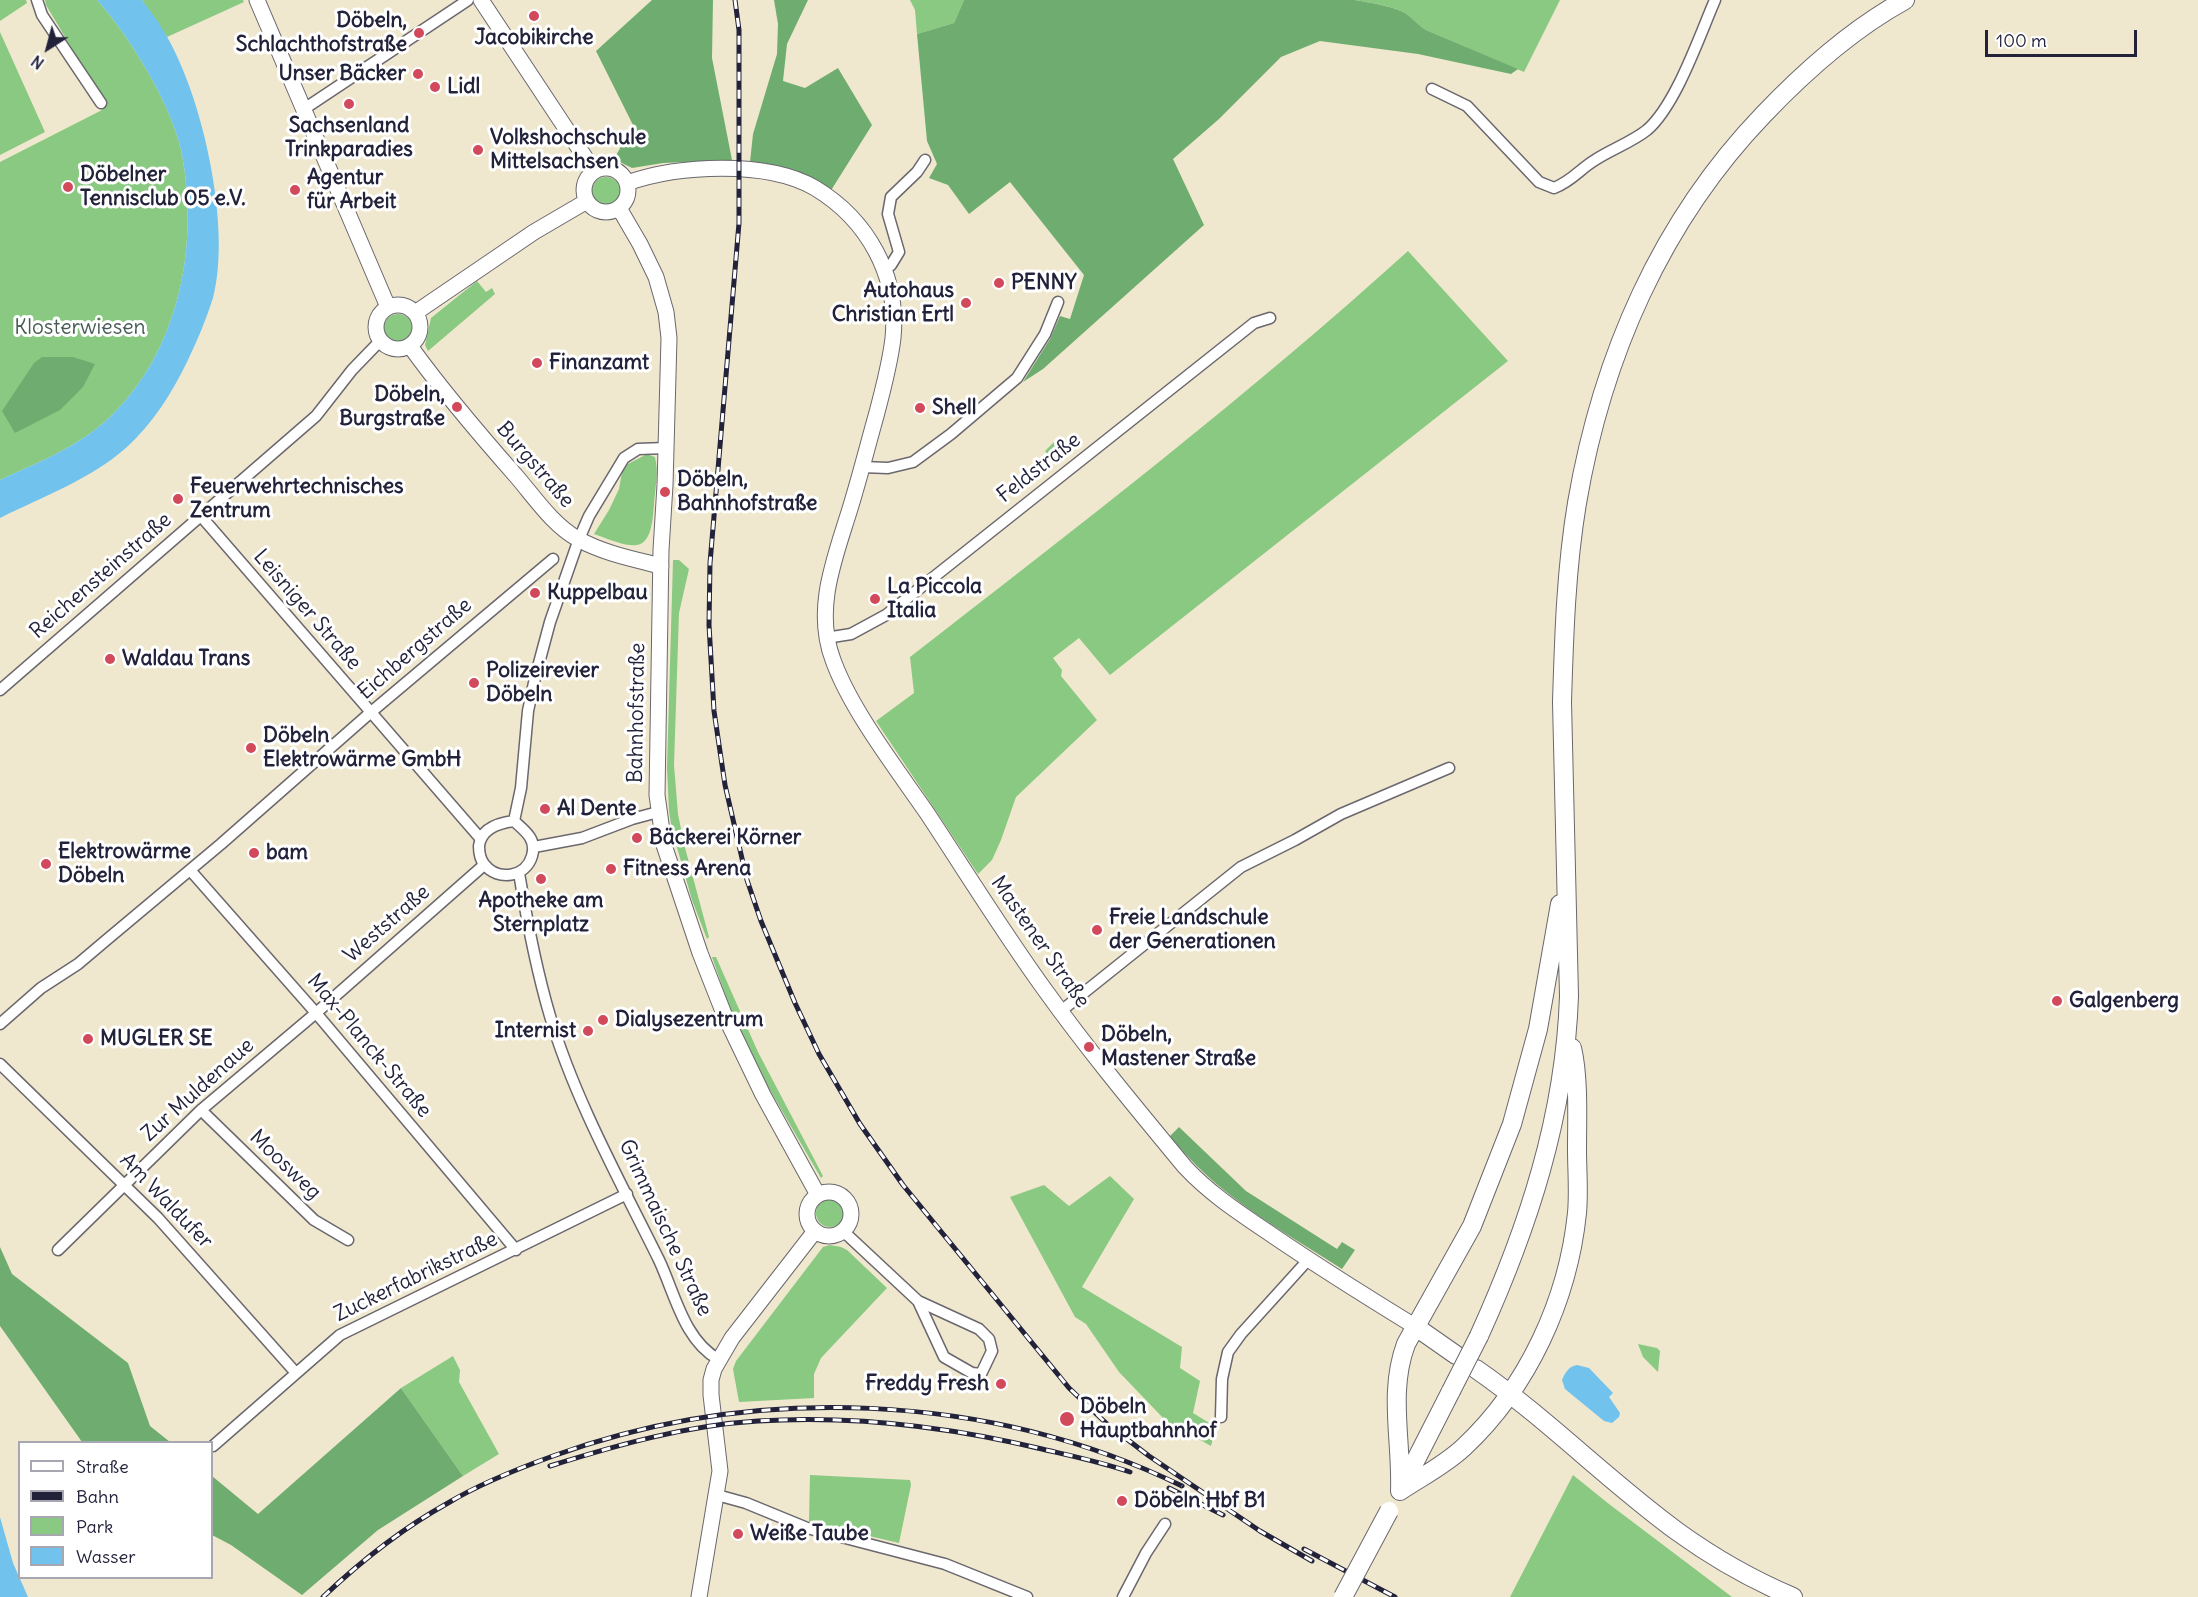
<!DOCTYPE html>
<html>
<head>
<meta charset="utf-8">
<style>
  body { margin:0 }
  #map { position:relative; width:2198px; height:1597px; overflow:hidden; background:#f0e8ce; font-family:Delius,sans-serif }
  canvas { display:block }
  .legend { position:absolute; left:18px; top:1441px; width:195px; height:138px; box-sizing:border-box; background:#fff; border:2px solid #a7a7b1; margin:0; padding:8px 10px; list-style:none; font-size:18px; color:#22223b }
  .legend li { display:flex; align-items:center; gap:12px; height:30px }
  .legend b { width:30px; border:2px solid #a7a7b1 }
  .north { position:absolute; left:18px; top:18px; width:60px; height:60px; -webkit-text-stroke:4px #fff; paint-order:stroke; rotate:216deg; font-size:16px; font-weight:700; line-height:24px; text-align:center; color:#22223b }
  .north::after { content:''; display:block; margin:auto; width:21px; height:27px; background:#22223b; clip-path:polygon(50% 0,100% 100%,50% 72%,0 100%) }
  .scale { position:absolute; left:1985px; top:30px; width:152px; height:27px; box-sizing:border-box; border:3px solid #22223b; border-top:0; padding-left:8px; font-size:18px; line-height:21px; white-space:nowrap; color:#22223b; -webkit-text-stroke:4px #fff; paint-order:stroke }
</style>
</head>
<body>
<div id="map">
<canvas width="2198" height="1597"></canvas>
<ul class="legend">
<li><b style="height:8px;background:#fff"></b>Straße</li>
<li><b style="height:8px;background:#22223b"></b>Bahn</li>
<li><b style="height:16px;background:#89c981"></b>Park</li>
<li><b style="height:16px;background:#71c2ed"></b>Wasser</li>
</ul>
<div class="north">N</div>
<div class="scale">100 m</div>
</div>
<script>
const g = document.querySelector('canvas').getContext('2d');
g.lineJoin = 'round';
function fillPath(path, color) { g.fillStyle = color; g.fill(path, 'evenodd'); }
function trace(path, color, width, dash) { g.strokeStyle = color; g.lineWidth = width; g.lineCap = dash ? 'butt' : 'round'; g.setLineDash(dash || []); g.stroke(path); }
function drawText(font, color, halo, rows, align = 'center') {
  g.font = font + ' Delius,sans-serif'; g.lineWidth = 6; g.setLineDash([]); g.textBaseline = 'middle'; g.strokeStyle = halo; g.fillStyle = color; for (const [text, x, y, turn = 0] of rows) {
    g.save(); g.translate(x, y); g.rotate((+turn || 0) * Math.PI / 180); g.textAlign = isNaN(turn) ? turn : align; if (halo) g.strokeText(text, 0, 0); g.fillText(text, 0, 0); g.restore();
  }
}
fillPath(new Path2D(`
  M0,0H26L27,3L0,21Z
  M45,0H97C129,35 171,104 181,150C200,242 180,350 110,417C80,446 37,463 0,480V162L102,110L97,91L46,5Z
  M142,0H243L244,2L167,37Z
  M910,0H964L954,23L917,34L915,10Z
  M1355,0H1560L1524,72L1426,30C1418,25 1411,16 1403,12C1389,5 1371,3 1355,0Z
  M0,32L45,132L0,155Z
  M592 191a14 14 0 1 1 28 0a14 14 0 1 1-28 0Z
  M1408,251L1508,361L1110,675L1079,638L1053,658L1062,670L1061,676L1097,720L1016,797L1001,840L992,860L978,874L876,721L914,693L910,657C1079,526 1249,395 1408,251Z
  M477,281L486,292L492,288L495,294L428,351L425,345L431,318Z
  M384 328a14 14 0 1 1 28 0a14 14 0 1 1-28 0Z
  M1057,439L1069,453L1055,464L1045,451Z
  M647,454L655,457C659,473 655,488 654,504C651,556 637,550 594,534L609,510L619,489L622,472L628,464Z
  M673,560H679L689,569L679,613L674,765L678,814L684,844L709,937L707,939L692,900L672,830L669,811L667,768Z
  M712,957H716L758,1052L823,1176L821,1178L760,1073L728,1003Z
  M1110,1176L1134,1199L1082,1287L1182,1347L1180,1368L1200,1381L1193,1413L1216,1427L1211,1446L1166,1421L1119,1372L1086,1324L1075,1317L1010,1197L1044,1185L1069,1206Z
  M816 1213a14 14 0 1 1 28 0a14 14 0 1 1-28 0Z
  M830,1245L841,1247L847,1250L887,1288L821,1358L814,1374V1398L739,1402L733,1369L736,1361L823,1247Z
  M1638,1344L1657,1348L1660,1351L1658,1372L1643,1357Z
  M453,1356L460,1370L459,1382L499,1454L463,1476L401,1388Z
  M810,1475L910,1480L911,1485L899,1543L809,1522Z
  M1573,1475L1609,1504L1732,1597H1510Z`), '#89c981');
fillPath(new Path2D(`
  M652,0H713L712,58L732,160L663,163L632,168L614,159L633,125L596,51Z
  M774,0H808L787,44L783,81L805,88L838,68L872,125L830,192L750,162L753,134L777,54L778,24Z
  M964,0H1355C1371,3 1388,5 1403,12C1411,16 1418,25 1426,30L1518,69L1511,74L1418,54L1320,41L1281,57L1219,119L1173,159L1204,225L1043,369L1023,382L1050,339L1060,316L1070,319L1084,275L1010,182L969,214L948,185L929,178L937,164L927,141L917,34L954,23Z
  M42,357H73L95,364L83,387L60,410L15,433L2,411L34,363Z
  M1179,1127L1246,1191L1337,1249L1342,1242L1355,1250L1342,1269C1281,1230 1216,1195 1170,1136Z
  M0,1247L12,1274L128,1363L150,1426L170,1442H82L0,1326Z
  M401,1388L463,1476L378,1530L302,1595L231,1545L212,1535V1476L258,1514Z`), '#6ead6f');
fillPath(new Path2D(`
  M97,0H142C149,10 157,19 163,30C202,92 232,227 213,298C206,320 197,341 187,362C172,393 153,423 127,447C91,479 42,497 0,518V480C37,463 80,446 110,417C180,350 200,242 181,150C171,104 129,35 97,0Z
  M1577,1365L1589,1368L1613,1393L1609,1397L1620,1413L1619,1417L1612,1423L1604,1421L1565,1389L1562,1380C1565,1373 1569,1366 1577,1365Z
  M0,1517L13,1563L28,1597H0Z`), '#71c2ed');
const minor = new Path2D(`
  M37,0L42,15L101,103
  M1432,89L1467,106L1539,182L1554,188C1572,181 1580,169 1595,160C1612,149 1632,142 1647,130C1676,105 1699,37 1715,0
  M304,109L468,0
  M885,270L891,265L899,252L888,214L891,197L917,172L925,160
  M862,467L888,468L913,462L951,434L1017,378L1045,334L1058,302
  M200,515L480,838
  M826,638L851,634L886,615L1254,323L1270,318
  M0,690L316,416L352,370L380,341
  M514,821L521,788L528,711L535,678L550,622L579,539L589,516L624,458L638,449L666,448
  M514,821C525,831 537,839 532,856C526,877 498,882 484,864C480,859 479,853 479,846C481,829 498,823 514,821Z
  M534,847L582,838L632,819L658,812
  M190,870L316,1013L516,1250
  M519,873C527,921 536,969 550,1016C574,1098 621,1183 659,1260C675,1294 684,1340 718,1359
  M1061,1011L1241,867L1295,840L1341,814L1449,768
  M0,1024L41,988L78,964L104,942L221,844L370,713L553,559
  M0,1064L158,1218L296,1373
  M201,1110L314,1220L348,1240
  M843,1231L918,1301L979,1329L989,1339L992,1351L981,1374L972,1373L944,1357L918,1301
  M58,1250L201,1110L316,1013L484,865
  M1221,1417L1222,1379L1228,1352L1241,1334L1308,1260
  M213,1446L340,1335L627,1194
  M717,1495L746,1503L807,1528L945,1564L1027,1597
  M1123,1597L1146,1553L1165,1524`);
const secondary = new Path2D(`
  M257,0L388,307
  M481,0L594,171
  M584 190a22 22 0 1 1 44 0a22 22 0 1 1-44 0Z
  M627,183C678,165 767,160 815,188C868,220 899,276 893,338C890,364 883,390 876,416C867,448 859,480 849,512C834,560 814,610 833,660C851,710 896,768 927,813C966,872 1003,932 1045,990C1088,1050 1137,1109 1185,1167C1210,1194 1241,1214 1272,1235C1319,1267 1367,1297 1416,1327
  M619,208L640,244L656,277L666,312L669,338L665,485L661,550L657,795L664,845L700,953L724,1014L763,1095L818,1195
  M376 327a22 22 0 1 1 44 0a22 22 0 1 1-44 0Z
  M415,313L534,232L587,201
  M410,346C443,392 480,435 517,477C535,498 553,525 578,539C603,553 633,559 661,566
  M807 1214a22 22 0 1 1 44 0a22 22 0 1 1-44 0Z
  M699,1597L720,1471L711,1395V1380L714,1369L732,1338L815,1231`);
const primary = new Path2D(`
  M1416,1327L1456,1355
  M1479,1336C1528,1228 1565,1116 1569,996L1562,702C1564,636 1566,569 1577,503C1602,357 1661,221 1764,114C1806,70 1852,29 1905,0
  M1476,1369C1548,1419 1608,1481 1678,1532C1714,1558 1753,1580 1793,1597
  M1401,1489L1451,1391
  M1400,1491C1402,1441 1388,1392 1406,1344L1472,1226L1512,1124L1538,1029L1560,904
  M1400,1491C1421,1477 1445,1465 1464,1447C1528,1387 1568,1300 1577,1213C1579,1192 1577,1170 1577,1149C1577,1119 1579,1077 1572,1048`);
trace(minor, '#6a676e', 13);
trace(secondary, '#6a676e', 17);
trace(primary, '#6a676e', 20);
trace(minor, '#fff', 10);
trace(secondary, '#fff', 15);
trace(primary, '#fff', 18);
const rail = new Path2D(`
  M735,0L739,30V223L710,563L709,625L714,711L725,785L747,880L761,921L795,1003L819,1054L860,1124L903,1185L1069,1388L1107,1424L1149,1456L1260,1531L1312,1561
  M550,1466C617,1445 688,1425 758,1421C853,1415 950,1427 1042,1449C1072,1456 1101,1462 1130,1472
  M1169,1488L1223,1515
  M1304,1549L1395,1597
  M323,1597C361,1561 403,1528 448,1503C481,1483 517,1469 553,1456C754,1383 989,1392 1182,1486`);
trace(rail, '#22223b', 5);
trace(rail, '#fff', 3, [9]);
const primaryBridge = new Path2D(`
  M1451,1391L1479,1336
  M1343,1597L1389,1511`);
trace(primaryBridge, '#6a676e', 20, []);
trace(primaryBridge, '#fff', 18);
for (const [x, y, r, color] of [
  [534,16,6,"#d1495b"],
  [419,33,6,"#d1495b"],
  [418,74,6,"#d1495b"],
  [435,87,6,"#d1495b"],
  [349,104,6,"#d1495b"],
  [478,150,6,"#d1495b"],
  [68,187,6,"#d1495b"],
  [295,190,6,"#d1495b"],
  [999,283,6,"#d1495b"],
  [966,303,6,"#d1495b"],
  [537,363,6,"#d1495b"],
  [457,407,6,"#d1495b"],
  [920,408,6,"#d1495b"],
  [665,492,6,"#d1495b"],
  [178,499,6,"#d1495b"],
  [535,593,6,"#d1495b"],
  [875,599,6,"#d1495b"],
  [110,659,6,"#d1495b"],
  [474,683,6,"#d1495b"],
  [251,748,6,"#d1495b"],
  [545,809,6,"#d1495b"],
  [637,838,6,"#d1495b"],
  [254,853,6,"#d1495b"],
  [46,864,6,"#d1495b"],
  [611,869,6,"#d1495b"],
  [541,879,6,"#d1495b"],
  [1097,930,6,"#d1495b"],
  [2057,1001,6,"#d1495b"],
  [603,1020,6,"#d1495b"],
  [588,1031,6,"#d1495b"],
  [88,1039,6,"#d1495b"],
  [1089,1047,6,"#d1495b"],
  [1001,1384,6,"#d1495b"],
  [1067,1419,8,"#d1495b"],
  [1122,1501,6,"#d1495b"],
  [738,1534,6,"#d1495b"]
]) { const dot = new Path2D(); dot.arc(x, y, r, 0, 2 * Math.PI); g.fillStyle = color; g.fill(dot); trace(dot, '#fff', 2); }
drawText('bold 21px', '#22223b', '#fff', [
  ["Döbeln,",407,21,"right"],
  ["Schlachthofstraße",407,45,"right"],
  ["Jacobikirche",534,38,"center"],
  ["Unser Bäcker",406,74,"right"],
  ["Lidl",447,87],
  ["Sachsenland",349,126,"center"],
  ["Trinkparadies",349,150,"center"],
  ["Volkshochschule",490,138],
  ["Mittelsachsen",490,162],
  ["Döbelner",80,175],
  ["Tennisclub 05 e.V.",80,199],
  ["Agentur",307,178],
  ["für Arbeit",307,202],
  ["PENNY",1011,283],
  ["Autohaus",954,291,"right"],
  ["Christian Ertl",954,315,"right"],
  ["Finanzamt",549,363],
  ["Döbeln,",445,395,"right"],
  ["Burgstraße",445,419,"right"],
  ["Shell",932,408],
  ["Döbeln,",677,480],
  ["Bahnhofstraße",677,504],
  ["Feuerwehrtechnisches",190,487],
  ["Zentrum",190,511],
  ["La Piccola",887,587],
  ["Italia",887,611],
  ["Kuppelbau",547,593],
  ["Waldau Trans",122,659],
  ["Polizeirevier",486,671],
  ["Döbeln",486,695],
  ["Döbeln",263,736],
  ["Elektrowärme GmbH",263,760],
  ["Al Dente",557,809],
  ["Bäckerei Körner",649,838],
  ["Elektrowärme",58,852],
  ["Döbeln",58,876],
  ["bam",266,853],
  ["Fitness Arena",623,869],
  ["Apotheke am",541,901,"center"],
  ["Sternplatz",541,925,"center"],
  ["Freie Landschule",1109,918],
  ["der Generationen",1109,942],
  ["Galgenberg",2069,1001],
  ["Dialysezentrum",615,1020],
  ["Internist",576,1031,"right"],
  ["Döbeln,",1101,1035],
  ["Mastener Straße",1101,1059],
  ["MUGLER SE",100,1039],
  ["Freddy Fresh",989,1384,"right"],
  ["Döbeln",1080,1407],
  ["Hauptbahnhof",1080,1431],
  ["Döbeln Hbf B1",1134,1501],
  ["Weiße Taube",750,1534]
], 'left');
drawText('21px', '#465c54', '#fff', [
  ["Klosterwiesen",80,328]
]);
drawText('21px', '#22223b', '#fff', [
  ["Burgstraße",535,465,49],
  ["Feldstraße",1039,468,-38],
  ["Reichensteinstraße",101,576,-41],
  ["Leisniger Straße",307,610,49],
  ["Eichbergstraße",415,649,-41],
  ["Bahnhofstraße",637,713,-89],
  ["Weststraße",387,924,-41],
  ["Mastener Straße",1040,942,55],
  ["Max-Planck-Straße",369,1046,50],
  ["Zur Muldenaue",198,1090,-42],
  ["Moosweg",285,1165,44],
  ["Am Waldufer",166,1201,46],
  ["Grimmaische Straße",665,1228,65],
  ["Zuckerfabrikstraße",416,1277,-26]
]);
</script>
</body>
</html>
